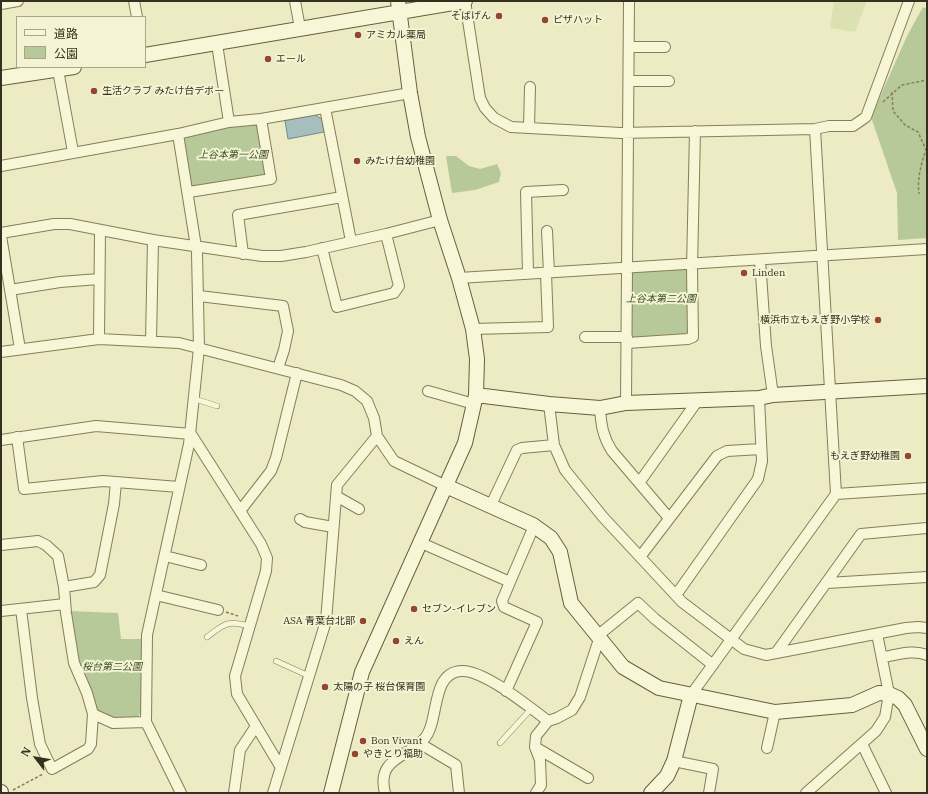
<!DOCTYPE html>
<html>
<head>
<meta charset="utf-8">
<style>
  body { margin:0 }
  #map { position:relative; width:928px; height:794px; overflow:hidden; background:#ecebc4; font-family:"IBM Plex Serif","Noto Sans JP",serif }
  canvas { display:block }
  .frame { position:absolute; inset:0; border:2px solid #36301f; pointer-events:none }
  .legend { position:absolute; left:16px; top:16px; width:130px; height:52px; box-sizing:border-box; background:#f4f3d3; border:1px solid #a8a58b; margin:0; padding:5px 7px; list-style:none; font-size:12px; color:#36301f }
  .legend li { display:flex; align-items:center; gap:8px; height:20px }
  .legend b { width:20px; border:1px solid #a8a58b }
  .north { position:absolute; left:16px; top:738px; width:40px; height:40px; -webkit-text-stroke:3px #f4f3d3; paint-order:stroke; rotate:301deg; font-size:11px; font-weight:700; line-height:16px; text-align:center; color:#36301f }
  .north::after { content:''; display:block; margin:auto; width:14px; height:18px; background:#36301f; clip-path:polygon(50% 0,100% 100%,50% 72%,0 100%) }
</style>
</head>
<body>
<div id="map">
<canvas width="928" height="794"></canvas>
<div class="frame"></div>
<ul class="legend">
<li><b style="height:5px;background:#f7f6d7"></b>道路</li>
<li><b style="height:11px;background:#b7c999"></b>公園</li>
</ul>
<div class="north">N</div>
</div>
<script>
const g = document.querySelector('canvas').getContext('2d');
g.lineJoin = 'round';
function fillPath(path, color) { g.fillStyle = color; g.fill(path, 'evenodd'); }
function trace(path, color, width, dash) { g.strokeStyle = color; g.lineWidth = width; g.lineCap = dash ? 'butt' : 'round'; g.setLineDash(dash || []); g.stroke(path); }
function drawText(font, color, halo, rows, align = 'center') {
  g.font = font + ' "IBM Plex Serif","Noto Sans JP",serif'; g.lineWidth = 4; g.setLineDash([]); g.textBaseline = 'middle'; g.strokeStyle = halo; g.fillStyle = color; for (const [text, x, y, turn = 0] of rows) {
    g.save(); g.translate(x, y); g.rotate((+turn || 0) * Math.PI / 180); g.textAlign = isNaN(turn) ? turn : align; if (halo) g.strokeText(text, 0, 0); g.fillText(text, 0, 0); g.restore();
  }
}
fillPath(new Path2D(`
  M834,1H867L855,32L830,28Z`), '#dce1b2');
fillPath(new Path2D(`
  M923,7L927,9V238L898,240L897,193L871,117L907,36Z
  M260,122L270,176L190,190L183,143L187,135Z
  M446,156H456L469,166L480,169L497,164L501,173L499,182L475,190L452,193Z
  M628,268H692L691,331L687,336L636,339L631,337Z
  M71,611L118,613L121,639H142L141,712L137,718L112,717L98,711L78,662Z`), '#b7c999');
const water = new Path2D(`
  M315,115L322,119L324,132L288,139L285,121Z`);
fillPath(water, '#a6bfbe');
trace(water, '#6d8d8d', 1);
const lane = new Path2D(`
  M195,399L217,406
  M207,637C225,624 226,620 249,626
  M276,661L309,676
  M500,743L531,709`);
const street = new Path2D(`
  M134,1L137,17
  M295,1L300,28
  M465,1L480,98L485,108L494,118L511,127L621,133L815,129L829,126H853L866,117L909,1
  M1,4L18,1
  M217,44L229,122
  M629,47H665
  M58,70L73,152
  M629,81H669
  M325,108L351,241
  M529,127L530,87
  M1,166L178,134L229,122L261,119L410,93
  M189,192L271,179L261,119
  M547,231L549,273
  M1,233L54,224H70L153,240L262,256H281L306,252L386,234L440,220
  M1,236L20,349
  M322,248L337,307L394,293L399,286L386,234
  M243,254L238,215L342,197
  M760,260L766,346L773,395
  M528,273L526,192L563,190
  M459,278L927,249
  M10,290L60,282L99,279
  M199,296L283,306L288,331L284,350L278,368
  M473,329L548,327L546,273
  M585,337H627
  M99,339L100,231
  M151,341L153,240
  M627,343L688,339L693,337L692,268L695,131
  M1,352L99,339L179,343L341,385L355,391L367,401L374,418L377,436L394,461L446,486
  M428,391L474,404
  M626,403L629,1
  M549,404L554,445L565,470L603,517L682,602L744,649L766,655L906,628L918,627L927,628
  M600,408C601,425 603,437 612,451L669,518
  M17,437L24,489L103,481L179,487
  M1,440L96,426L191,434L261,544L267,558L266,571L235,676L237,694L280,766
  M639,483L698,400
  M836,494L927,488
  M336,496L359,509
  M491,505L517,450L522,448L554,445
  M240,511L271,471L276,458L297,373
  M300,519L305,522L333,527
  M419,542L510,582L534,526
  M1,545L38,541L46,545L58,556L64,587L66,613L74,663L87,693L93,714L91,744L88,749L52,769L40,744L32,698L21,609
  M165,556L201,565
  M640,557L717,456L727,451L761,449
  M827,583L927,577
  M64,587L94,582L100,575L114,504L116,482
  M156,595L218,610
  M676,595L758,479L762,461L759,398
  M1,611L65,604
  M776,653L861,534L927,528
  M883,657C897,655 913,649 927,655
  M506,691L537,622L504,607L502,601L510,582
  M691,695L836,494L815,129
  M93,714L113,723L146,722L147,635L189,444L199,348L197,253L178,134
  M146,722L181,793
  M419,743L456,765L459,793
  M862,744L886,793
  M535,747L588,778
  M767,748L775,712
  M674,761L713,769L709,793
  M234,793L240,750L256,726
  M273,793L326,621L337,485L377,436
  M385,793C376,758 407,758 424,739C440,722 430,673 461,671C483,669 529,707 548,721
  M536,793L541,785L540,760L535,747L536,736L548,721L557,718L572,710L580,697L601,633L638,603L655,619L713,665
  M806,793L876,731L885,717L889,694L877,634`);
const secondary = new Path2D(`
  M145,55L465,1
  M1,78L74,67
  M476,395L549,404L600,408L626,403L759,398L773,395L927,386
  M446,486L533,525L551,538L560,552L571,603L623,667L659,688L775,712L852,705L879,693L889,694L898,698L905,705L927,749
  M1,792V793
  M331,793L362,672L465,443L476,395L477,359L473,329L459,278L440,220L418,137L410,93L398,1
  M651,793L667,776L674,761L691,695`);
trace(lane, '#867d5b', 6);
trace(street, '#867d5b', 12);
trace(secondary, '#685e3f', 16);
trace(new Path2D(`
  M892,92L893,111L905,125L918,132L926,150C921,164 917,179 919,194
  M883,102L902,85L927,80
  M226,612L238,616
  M13,790L43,774`), '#867d5b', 1.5, [3, 2]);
trace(lane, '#f7f6d7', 5);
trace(street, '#f7f6d7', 10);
trace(secondary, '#f7f6d7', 14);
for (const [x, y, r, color] of [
  [499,16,4,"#92482e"],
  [545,20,4,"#92482e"],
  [358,35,4,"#92482e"],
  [268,59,4,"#92482e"],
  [94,91,4,"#92482e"],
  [357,161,4,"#92482e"],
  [744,273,4,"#92482e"],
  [878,320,4,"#92482e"],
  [908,456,4,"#92482e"],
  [414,609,4,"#92482e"],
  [363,621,4,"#92482e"],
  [396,641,4,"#92482e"],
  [325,687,4,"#92482e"],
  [363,741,4,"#92482e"],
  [355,754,4,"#92482e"]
]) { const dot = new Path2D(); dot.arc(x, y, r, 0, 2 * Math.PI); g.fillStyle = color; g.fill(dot); trace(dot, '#f4f3d3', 1.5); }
drawText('10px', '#36301f', '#f4f3d3', [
  ["そばげん",491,16,"right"],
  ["ピザハット",553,20],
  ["アミカル薬局",366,35],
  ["エール",276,59],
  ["生活クラブ みたけ台デポー",102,91],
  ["みたけ台幼稚園",365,161],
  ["Linden",752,273],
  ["横浜市立もえぎ野小学校",870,320,"right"],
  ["もえぎ野幼稚園",900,456,"right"],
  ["セブン-イレブン",422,609],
  ["ASA 青葉台北部",355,621,"right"],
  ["えん",404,641],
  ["太陽の子 桜台保育園",333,687],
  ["Bon Vivant",371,741],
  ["やきとり福助",363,754]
], 'left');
drawText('italic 10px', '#3b5226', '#f4f3d3', [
  ["上谷本第一公園",233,155],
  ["上谷本第二公園",661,299],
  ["桜台第二公園",112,667]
]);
</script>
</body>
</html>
